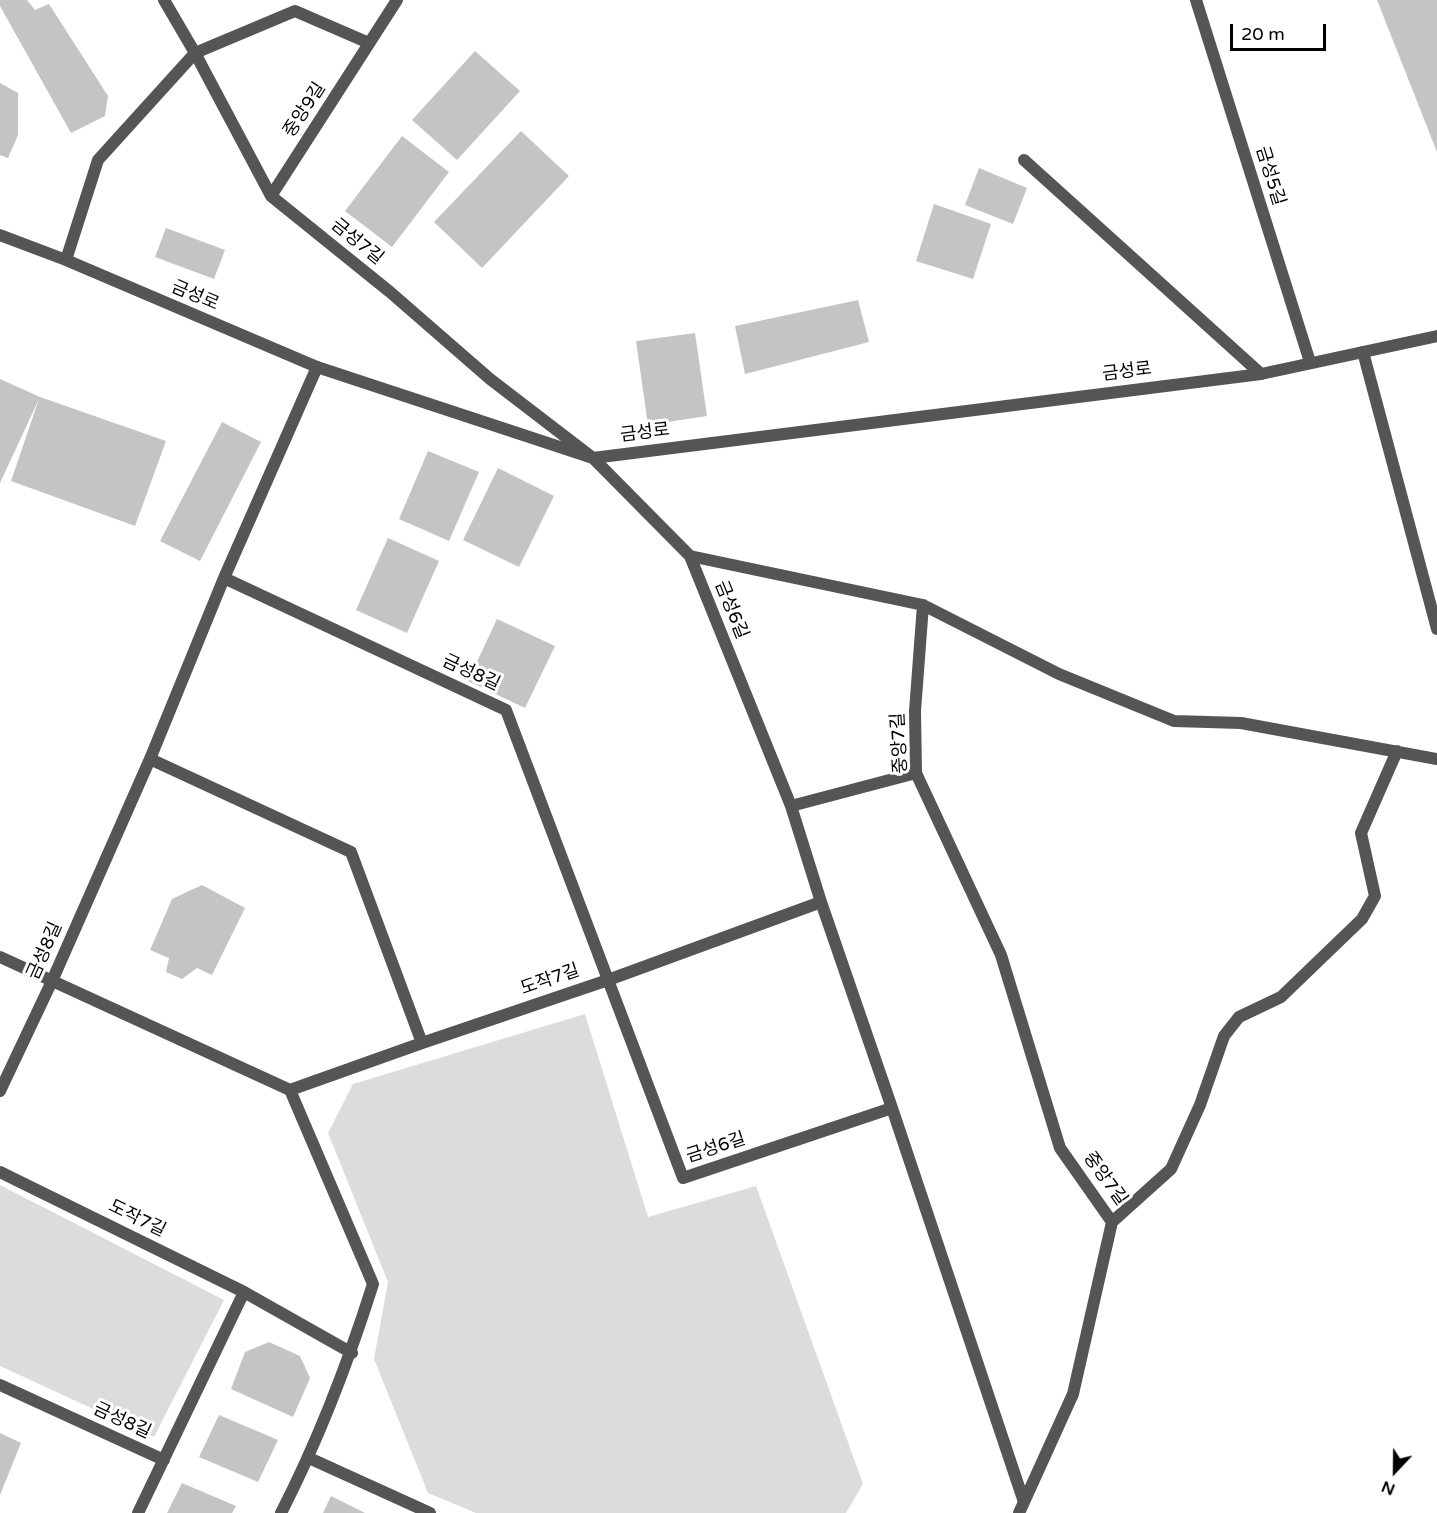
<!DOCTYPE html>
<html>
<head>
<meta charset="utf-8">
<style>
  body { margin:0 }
  #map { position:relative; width:1437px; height:1513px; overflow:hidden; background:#fff; font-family:"Varela Round",sans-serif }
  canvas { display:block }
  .north { position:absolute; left:1365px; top:1441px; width:60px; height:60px; -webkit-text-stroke:4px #fff; paint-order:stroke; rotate:202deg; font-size:16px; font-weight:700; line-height:24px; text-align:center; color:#000 }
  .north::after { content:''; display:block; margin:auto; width:21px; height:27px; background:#000; clip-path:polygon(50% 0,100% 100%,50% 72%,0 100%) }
  .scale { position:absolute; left:1230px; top:24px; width:96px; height:27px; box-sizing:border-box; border:3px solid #000; border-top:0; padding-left:8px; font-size:18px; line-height:21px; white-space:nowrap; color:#000; -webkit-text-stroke:4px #fff; paint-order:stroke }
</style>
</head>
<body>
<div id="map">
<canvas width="1437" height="1513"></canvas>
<div class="north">N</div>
<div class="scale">20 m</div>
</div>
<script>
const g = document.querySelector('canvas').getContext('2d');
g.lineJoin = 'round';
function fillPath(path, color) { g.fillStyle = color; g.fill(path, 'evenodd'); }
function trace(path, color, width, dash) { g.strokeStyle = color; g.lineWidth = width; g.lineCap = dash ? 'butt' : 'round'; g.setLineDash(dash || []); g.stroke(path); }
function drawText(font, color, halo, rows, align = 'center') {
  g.font = font + ' "Varela Round","Noto Sans KR",sans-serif'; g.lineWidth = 6; g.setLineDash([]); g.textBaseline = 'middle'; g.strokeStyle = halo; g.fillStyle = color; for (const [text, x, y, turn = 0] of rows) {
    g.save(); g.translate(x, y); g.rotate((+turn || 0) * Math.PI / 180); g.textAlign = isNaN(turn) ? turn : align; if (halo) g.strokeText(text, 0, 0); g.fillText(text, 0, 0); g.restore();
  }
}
fillPath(new Path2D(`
  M585,1014L648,1217L756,1186L863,1484L846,1513H476L428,1493L374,1359L388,1282L328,1133L353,1084Z
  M0,1185L224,1300L154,1437L0,1366Z`), '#dcdcdc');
fillPath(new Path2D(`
  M0,0H27L35,10L49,4L108,96L105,116L71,133L0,6Z
  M1377,0H1437V152Z
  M475,51L520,91L457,160L412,120Z
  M0,83L18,93V135L8,158L0,155Z
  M521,131L569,176L482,268L434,222Z
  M402,136L449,172L392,247L345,211Z
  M979,168L1027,188L1013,224L965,205Z
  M934,204L991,224L973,279L916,261Z
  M166,228L225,250L214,279L155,257Z
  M858,300L869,342L745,374L735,326Z
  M695,333L707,416L648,425L636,341Z
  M0,379L40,397L166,441L135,526L11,481L39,399L0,483Z
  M222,422L261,442L200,561L160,541Z
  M428,451L479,472L449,541L399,519Z
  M498,468L554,496L519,567L463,540Z
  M388,538L439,561L407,633L356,610Z
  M497,619L555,646L525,708L468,681Z
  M202,885L245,908L212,975L197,968L182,979L166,972L169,958L150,950L172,899Z
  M269,1342L300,1356L310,1378L293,1417L231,1389L245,1352Z
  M219,1415L278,1440L258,1482L199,1457Z
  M0,1433L21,1443L0,1495Z
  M182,1483L236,1506L232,1513H167Z
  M331,1496L365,1513H323Z`), '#c4c4c4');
trace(new Path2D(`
  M164,0L195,53L271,196L390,292L490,379L593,458L690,556L791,806L821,902L892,1108L1024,1502L1019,1513
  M1196,0L1310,362
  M1024,160L1261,374
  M271,196L397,0
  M66,260L98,160L195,53L295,11L369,43
  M1363,352L1437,629
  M690,556L923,605L1059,674L1174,721L1241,723L1437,759
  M224,578L506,710L683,1178L892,1108
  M923,605L915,711L916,773L1001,955L1060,1148L1112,1222
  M150,759L351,852L422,1043
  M791,806L916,773
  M0,957L290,1090L373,1284C348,1363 319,1439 281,1513
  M290,1090L422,1043L608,980L821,902
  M0,1091L52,981L150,759L224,578L317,367
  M0,1172L244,1292L352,1353
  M1112,1222L1171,1169L1200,1105L1224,1036L1239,1017L1281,997L1362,919L1375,896L1361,833L1397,751
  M0,1385L164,1460
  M309,1458L430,1513
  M1024,1502L1073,1394L1112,1222
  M138,1513L244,1292`), '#555', 12);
trace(new Path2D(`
  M0,235L66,260L317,367L593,458L1261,374L1437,336`), '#555', 12);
drawText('18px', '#000', '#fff', [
  ["중앙9길",305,110,-57],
  ["금성5길",1270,176,73],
  ["금성7길",357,242,39],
  ["금성로",195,296,23],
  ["금성로",1127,372,-7],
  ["금성로",645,433,-7],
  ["금성6길",731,610,68],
  ["금성8길",471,673,25],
  ["중앙7길",900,743,-93],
  ["금성8길",45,951,-66],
  ["도작7길",550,980,-19],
  ["금성6길",716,1148,-18],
  ["중앙7길",1105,1179,54],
  ["도작7길",137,1219,26],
  ["금성8길",122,1421,25]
]);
</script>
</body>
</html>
